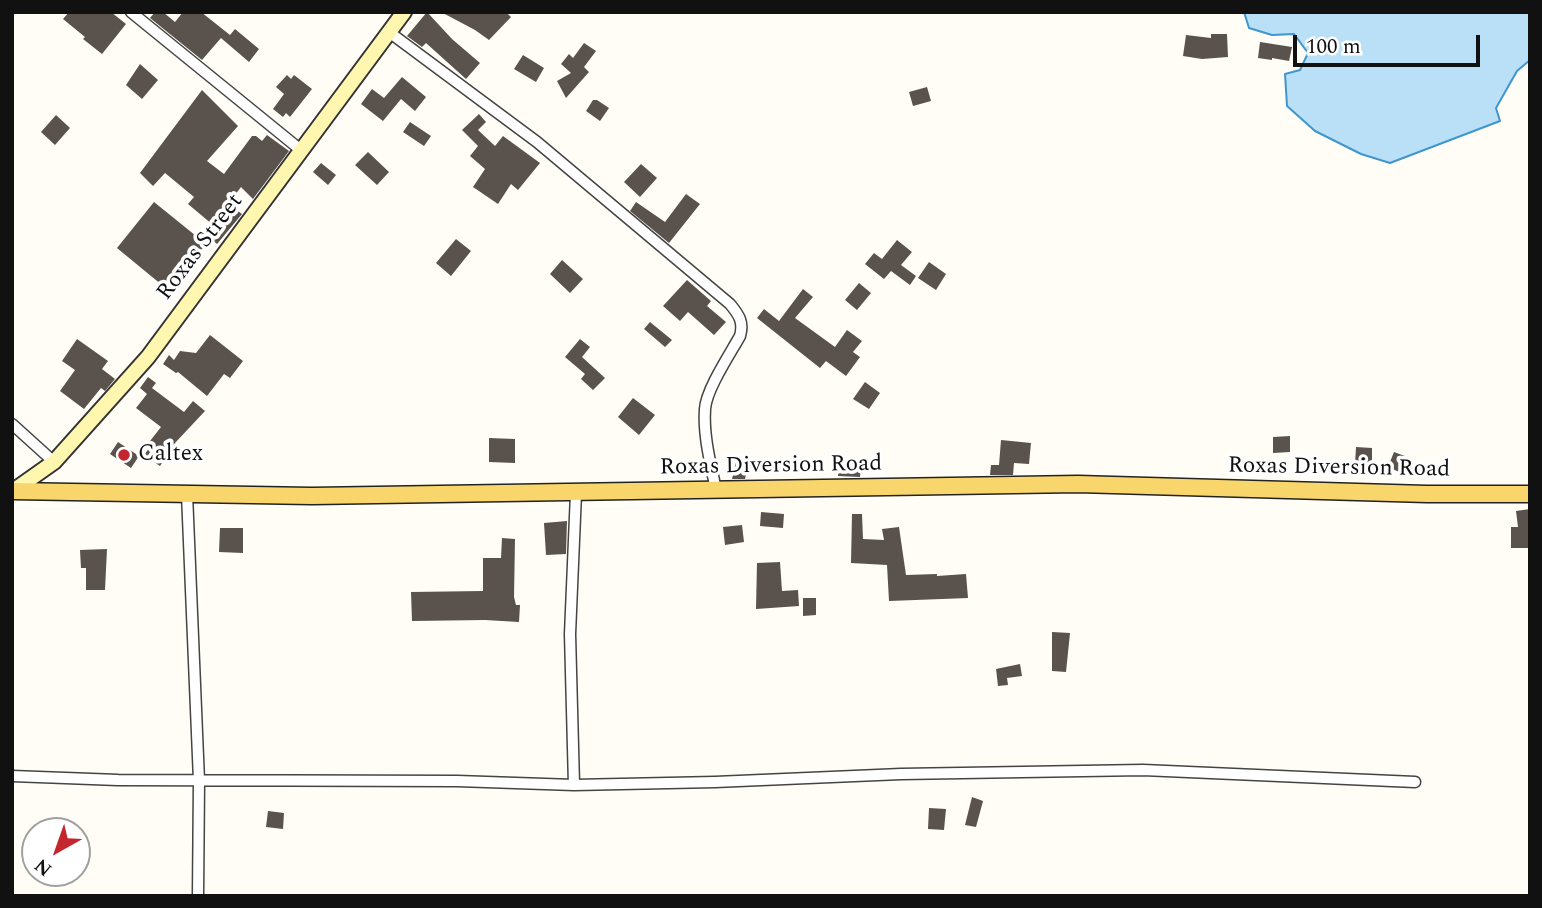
<!DOCTYPE html>
<html>
<head>
<meta charset="utf-8">
<style>
  body { margin:0 }
  #map { position:relative; width:1542px; height:908px; overflow:hidden; background:#fffdf5; font-family:Spectral,serif }
  canvas { display:block }
  .frame { position:absolute; inset:0; border:14px solid #111; pointer-events:none }
  .north { position:absolute; left:21px; top:817px; width:70px; height:70px; box-sizing:border-box; background:#fff; border:2px solid #a0a0a0; border-radius:50%; rotate:220deg; font-size:19px; font-weight:700; line-height:28px; text-align:center; color:#111 }
  .north::after { content:''; display:block; margin:auto; width:24px; height:32px; background:#c4262e; clip-path:polygon(50% 0,100% 100%,50% 72%,0 100%) }
  .scale { position:absolute; left:1293px; top:35px; width:187px; height:32px; box-sizing:border-box; border:4px solid #111; border-top:0; padding-left:9px; font-size:21px; line-height:24px; white-space:nowrap; color:#111; -webkit-text-stroke:5px #fff; paint-order:stroke }
</style>
</head>
<body>
<div id="map">
<canvas width="1542" height="908"></canvas>
<div class="frame"></div>
<div class="north">N</div>
<div class="scale">100 m</div>
</div>
<script>
const g = document.querySelector('canvas').getContext('2d');
g.lineJoin = 'round';
function fillPath(path, color) { g.fillStyle = color; g.fill(path, 'evenodd'); }
function trace(path, color, width, dash) { g.strokeStyle = color; g.lineWidth = width; g.lineCap = dash ? 'butt' : 'round'; g.setLineDash(dash || []); g.stroke(path); }
function drawText(font, color, halo, rows, align = 'center') {
  g.font = font + ' Spectral,serif'; g.lineWidth = 7; g.setLineDash([]); g.textBaseline = 'middle'; g.strokeStyle = halo; g.fillStyle = color; for (const [text, x, y, turn = 0] of rows) {
    g.save(); g.translate(x, y); g.rotate((+turn || 0) * Math.PI / 180); g.textAlign = isNaN(turn) ? turn : align; if (halo) g.strokeText(text, 0, 0); g.fillText(text, 0, 0); g.restore();
  }
}
const water = new Path2D(`
  M1244,12H1530V60L1517,71L1496,108L1500,121L1390,163L1361,154L1315,131L1287,106L1285,74L1300,70L1308,53L1294,34L1272,35L1249,28Z`);
fillPath(water, '#b9e0f7');
trace(water, '#3f96cf', 2);
fillPath(new Path2D(`
  M69,12H111L126,24L102,54L83,39L85,37L63,19Z
  M155,12H163L175,22L183,12H201L230,35L235,29L259,49L249,62L221,38L202,60L150,18Z
  M427,12L452,39L480,63L466,79L426,43L422,47L407,36Z
  M441,12H506L511,17L489,40L475,30Z
  M1211,34H1227L1228,57L1202,59L1183,56L1186,35L1211,38Z
  M1260,42L1292,47L1289,61L1272,58V60L1258,58Z
  M584,43L596,51L584,67L589,72L566,98L557,81L571,73L561,64L569,54L573,58Z
  M523,55L544,68L536,82L514,69Z
  M140,64L158,80L142,99L126,85Z
  M287,75L291,79L294,75L312,89L290,117L286,113L283,117L273,109L284,94L276,87Z
  M402,77L426,97L415,111L401,99L383,121L361,104L372,89L384,98Z
  M927,87L931,101L913,106L909,92Z
  M202,90L238,126L207,161L224,174L252,136H256L262,141L267,135L289,151L253,199L241,187L228,204L242,214L217,244L206,234L213,225L188,204L194,197L165,173L153,186L140,173Z
  M593,100H597L609,108L600,121L586,111Z
  M479,114L486,122L478,130L495,146L503,136L540,163L518,190L511,184L498,204L473,187L485,169L470,156L478,146L462,130Z
  M56,115L70,128L55,145L41,132Z
  M410,122L431,136L424,146L403,132Z
  M368,152L389,172L377,185L355,165Z
  M321,163L336,175L328,185L313,172Z
  M641,164L657,178L640,197L624,182Z
  M686,194L700,204L669,243L630,211L636,202L665,222Z
  M154,202L206,244L168,290L117,248Z
  M456,239L471,251L451,276L436,263Z
  M897,240L912,252L901,265L916,276L910,285L891,271L884,279L865,264L874,253L882,259Z
  M562,260L583,279L570,293L550,274Z
  M929,262L946,274L936,290L918,278Z
  M687,280L711,301L707,306L726,322L714,335L688,312L680,321L663,306Z
  M859,283L871,293L857,310L845,300Z
  M803,289L813,297L795,318L835,347L847,330L862,341L853,352L860,357L846,376L826,361L820,368L757,318L764,309L779,321Z
  M650,322L672,340L665,347L644,329Z
  M210,335L243,361L230,378L224,374L207,396L178,372L176,373L163,364L169,355L174,360L180,351L196,353Z
  M77,339L108,361L102,369L115,379L105,391L101,388L84,409L60,391L75,370L62,361Z
  M580,339L590,347L582,357L605,378L593,390L581,379L585,374L565,357Z
  M148,377L156,383L152,388L184,412L193,401L205,411L175,443L179,446L171,456L168,454L160,466L144,455L153,443L150,441L161,427L136,408L147,394L140,388Z
  M865,382L880,393L869,409L853,399Z
  M633,398L655,415L639,435L618,417Z
  M1290,436V452L1273,453V437Z
  M489,438L515,439V463L489,462Z
  M1001,440L1031,443L1029,464L1014,463L1013,475H990L991,465H999Z
  M118,442L139,456L131,468L110,454Z
  M1356,447L1372,448V466L1355,465Z
  M1394,452L1413,459L1406,475L1388,467Z
  M737,458L749,461L745,479H732Z
  M839,462L861,465L860,477L838,476Z
  M1530,509V548H1511V527H1518L1516,511Z
  M761,512L784,514L783,528L760,526Z
  M852,514H862L863,539L884,540L882,529L899,527L906,575L937,574V576L966,574L968,598L889,601L887,565L851,563Z
  M567,521L566,554L546,555L544,523Z
  M742,525L744,542L725,545L723,527Z
  M220,528H243V553L219,552Z
  M502,538L515,539L514,597L516,605H520L519,622L485,620L412,621L411,592L483,591V558H501Z
  M107,549L105,590H86V568H81L80,550Z
  M780,562L782,591L798,590L799,606L756,609L757,563Z
  M803,598H816V615L803,616Z
  M1052,632L1070,633L1066,672L1052,671Z
  M1020,664L1022,676L1007,678L1008,685L998,686L996,669Z
  M972,797L983,801L976,827L965,825Z
  M929,808L946,809L944,830L928,829Z
  M268,811L284,813L283,829L266,827Z`), '#5a524d');
const street = new Path2D(`
  M131,12L302,151
  M389,32L537,142L730,304C739,315 744,322 740,336C730,354 706,390 705,409C703,436 711,465 716,490
  M12,424L54,462
  M187,494L199,781L198,896
  M12,776L118,780L457,781L574,785L715,782L901,774L1143,770L1415,782
  M574,785L570,634L576,493`);
const secondary = new Path2D(`
  M13,491L54,462L148,357L404,12`);
const primary = new Path2D(`
  M12,491L312,496L1078,484L1427,494H1530`);
trace(street, '#444', 13);
trace(secondary, '#333', 18);
trace(primary, '#222', 19);
trace(street, '#fff', 10);
trace(secondary, '#fff6b0', 14);
trace(primary, '#f9d66b', 16);
for (const [x, y, r, color] of [
  [124,455,7,"#c4262e"]
]) { const dot = new Path2D(); dot.arc(x, y, r, 0, 2 * Math.PI); g.fillStyle = color; g.fill(dot); trace(dot, '#fff', 2.5); }
drawText('23px', '#111', '#fff', [
  ["Roxas Street",201,248,-53],
  ["Roxas Diversion Road",771,467,-1],
  ["Roxas Diversion Road",1339,469,1]
]);
drawText('23px', '#111', '#fff', [
  ["Caltex",138,455]
], 'left');
</script>
</body>
</html>
